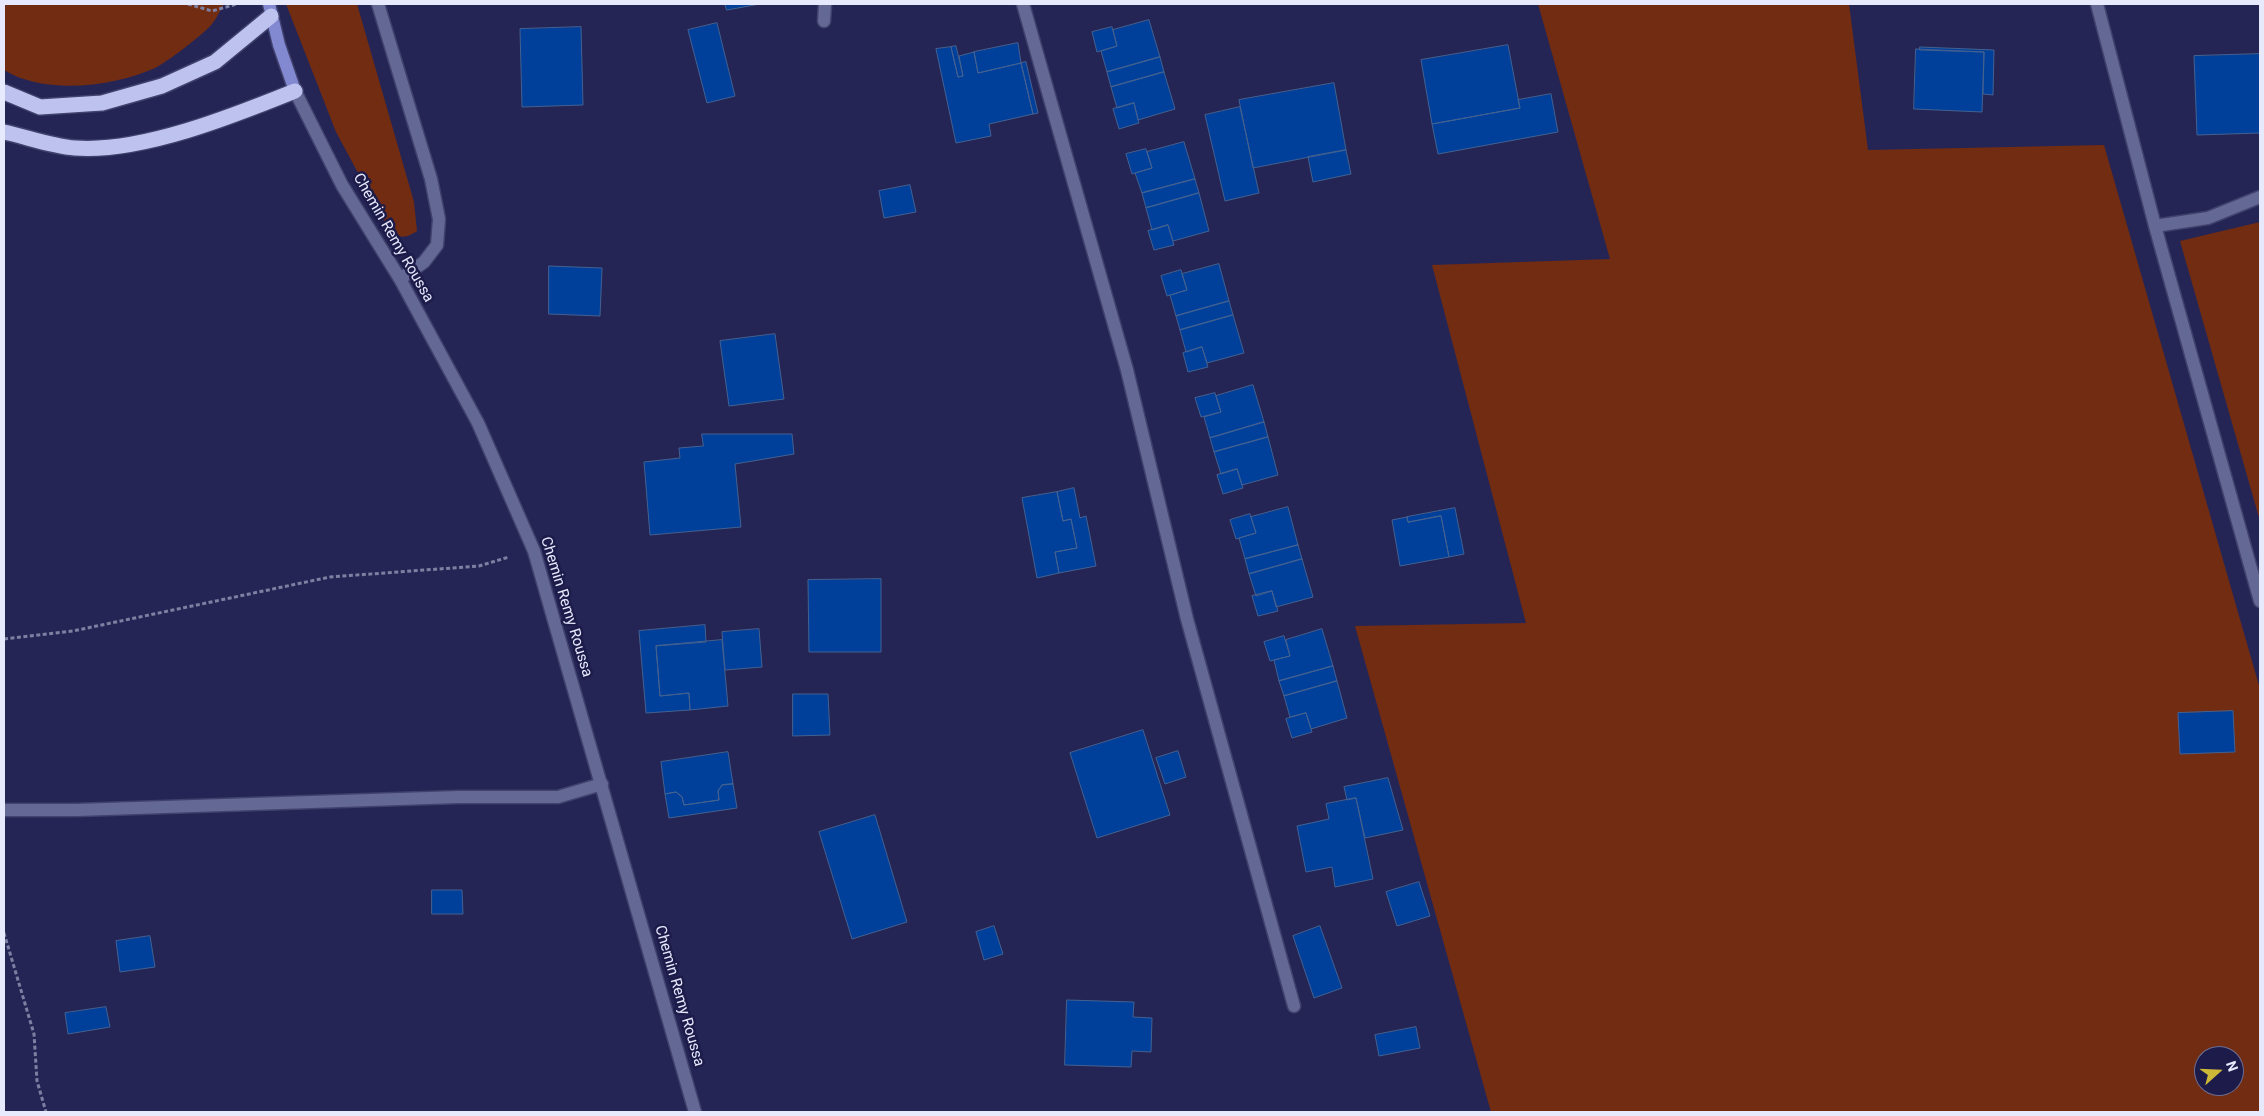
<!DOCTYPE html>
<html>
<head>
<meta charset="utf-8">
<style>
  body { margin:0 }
  #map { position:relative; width:2264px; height:1116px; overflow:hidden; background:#252555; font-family:Roboto,sans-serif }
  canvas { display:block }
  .frame { position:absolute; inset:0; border:5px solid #e7eafd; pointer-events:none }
  .north { position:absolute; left:2194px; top:1046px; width:50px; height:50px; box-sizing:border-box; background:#1c1b4a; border:1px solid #6d6e92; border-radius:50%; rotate:70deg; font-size:14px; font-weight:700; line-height:20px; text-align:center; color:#e7eafd }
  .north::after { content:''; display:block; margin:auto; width:18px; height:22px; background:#ceb837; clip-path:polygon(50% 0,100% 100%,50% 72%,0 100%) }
</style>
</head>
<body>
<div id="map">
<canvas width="2264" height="1116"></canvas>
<div class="frame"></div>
<div class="north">N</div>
</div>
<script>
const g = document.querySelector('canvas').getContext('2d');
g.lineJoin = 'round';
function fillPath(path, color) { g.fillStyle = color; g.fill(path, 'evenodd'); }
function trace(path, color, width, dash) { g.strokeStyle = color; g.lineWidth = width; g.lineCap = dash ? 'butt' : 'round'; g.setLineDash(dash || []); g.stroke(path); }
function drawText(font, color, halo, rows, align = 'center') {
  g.font = font + ' Roboto,sans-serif'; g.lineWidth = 5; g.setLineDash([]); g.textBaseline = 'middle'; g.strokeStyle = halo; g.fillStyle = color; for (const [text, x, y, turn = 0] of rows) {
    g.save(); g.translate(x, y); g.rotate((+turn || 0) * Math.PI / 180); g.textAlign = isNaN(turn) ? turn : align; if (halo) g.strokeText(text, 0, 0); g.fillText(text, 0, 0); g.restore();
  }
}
fillPath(new Path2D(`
  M4,4H224C220,10 217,18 212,24C205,33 166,63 155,68C113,87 44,95 4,70Z
  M286,4H357L414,202L417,231C407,238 402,238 391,234L336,132Z
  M1538,4H1849L1868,150L2104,145L2260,689V1112H1491L1355,626L1526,623L1432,265L1610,259ZM2204,1056H2234V1086H2204Z
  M2260,222V521L2180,241Z`), '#722c12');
const building = new Path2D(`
  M725,4H760L727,10Z
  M1149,20L1160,57L1107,72L1101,51L1117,46L1113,30Z
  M717,23L735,96L707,103L688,30Z
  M581,27L583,105L522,107L520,29Z
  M1112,27L1117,46L1097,52L1092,32Z
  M1018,43L1021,63L978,73L974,52Z
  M1508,45L1520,108L1432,124L1421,60Z
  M956,46L963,76L958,77L951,47Z
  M951,47L958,77L963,76L959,56L974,52L978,73L1021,63L1033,114L989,124L991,136L956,143L936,49Z
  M1920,47L1994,50L1993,95L1983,94L1984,52L1920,50Z
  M1916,49L1984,52L1982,112L1914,109Z
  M2260,54V133L2197,135L2194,56Z
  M1160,57L1164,72L1111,87L1107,72Z
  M1026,62L1038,113L1033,114L1021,63Z
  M1164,72L1175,109L1138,120L1134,103L1117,108L1111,87Z
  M1334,83L1346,150L1253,168L1239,100Z
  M1551,94L1558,132L1438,154L1432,124L1520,108L1518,100Z
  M1134,103L1139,123L1119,129L1113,109Z
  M1240,107L1259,193L1225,201L1205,115Z
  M1184,142L1195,179L1142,193L1135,173L1152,168L1147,152Z
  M1146,149L1152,168L1132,174L1126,154Z
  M1346,150L1351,174L1313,182L1308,157Z
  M1195,179L1199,193L1146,208L1142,193Z
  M910,185L916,212L884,218L879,191Z
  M1199,193L1209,231L1173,241L1168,225L1152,230L1146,208Z
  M1168,225L1174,245L1154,250L1148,231Z
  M1219,264L1229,301L1176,316L1170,295L1187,290L1182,274Z
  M549,266L602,268L600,316L549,314Z
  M1181,270L1187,290L1167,296L1161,276Z
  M1229,301L1233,315L1180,330L1176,316Z
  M1233,315L1244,353L1207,363L1202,347L1186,352L1180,330Z
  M775,334L784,399L729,406L720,341Z
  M1202,347L1208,367L1188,372L1183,353Z
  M1253,385L1264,422L1210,438L1204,417L1221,412L1216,396Z
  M1215,393L1221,412L1201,417L1195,398Z
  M1264,422L1268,437L1214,452L1210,438Z
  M702,434H792L794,454L735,464L741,527L650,535L644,462L680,458L679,448L703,446Z
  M1268,437L1278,475L1242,485L1237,469L1221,474L1214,452Z
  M1237,469L1243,488L1223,494L1217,475Z
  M1074,488L1080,518L1086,516L1096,566L1059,573L1055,552L1077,548L1071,519L1063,521L1057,492Z
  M1057,492L1063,521L1071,519L1077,548L1055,552L1059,573L1037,578L1022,498Z
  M1288,507L1298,545L1245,559L1239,538L1256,533L1251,517Z
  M1455,508L1464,554L1449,557L1441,516L1408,522L1407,517Z
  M1250,514L1256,533L1236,539L1230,520Z
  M1441,516L1449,557L1400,566L1392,520L1407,517L1408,522Z
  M1298,545L1302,559L1249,574L1245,559Z
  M1302,559L1313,597L1276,607L1272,591L1256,596L1249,574Z
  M881,579V652H809L808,580Z
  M1272,591L1278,611L1258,616L1252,596Z
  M705,625L706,642L656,646L660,696L689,693L690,710L646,713L639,631Z
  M759,629L762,667L725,670L722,632Z
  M1322,629L1333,666L1279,681L1274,660L1290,656L1286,640Z
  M1284,636L1290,656L1270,661L1264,642Z
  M722,640L728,706L690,710L689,693L660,696L656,646Z
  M1333,666L1337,681L1284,696L1279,681Z
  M1337,681L1347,718L1311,729L1306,713L1290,717L1284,696Z
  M793,694H828L830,735L793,736Z
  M2233,711L2235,752L2180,754L2178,713Z
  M1306,713L1312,732L1292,738L1286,719Z
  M1143,730L1170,815L1097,838L1070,753Z
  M1178,751L1186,777L1165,784L1156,758Z
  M728,752L733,784L722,785L718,791L719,800L684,805L682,797L676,792L665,794L661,762Z
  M1388,778L1403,830L1365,838L1356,798L1347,800L1344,787Z
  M733,784L737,808L669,818L665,794L676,792L682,797L684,805L719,800L718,791L722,785Z
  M1356,798L1373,879L1335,887L1332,867L1306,872L1297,826L1329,819L1326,804Z
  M875,815L907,922L852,939L819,832Z
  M1419,882L1430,916L1397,926L1386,892Z
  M432,890H462L463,914H432Z
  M994,926L1003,954L984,960L976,932Z
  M1320,926L1342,988L1314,998L1293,936Z
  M150,936L155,967L120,972L116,941Z
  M1067,1000L1134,1002L1133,1017L1152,1018L1151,1052L1132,1051L1131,1067L1065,1065Z
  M106,1007L110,1027L68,1034L65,1013Z
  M1416,1027L1420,1048L1379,1056L1375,1035Z`);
fillPath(building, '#00409a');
trace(building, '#436191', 1);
const lane = new Path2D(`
  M824,21L825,4`);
const street = new Path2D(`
  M378,4L431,179L439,219L437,245L424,262L400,279
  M1023,4L1127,370L1187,619L1294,1006
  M2097,4L2155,226L2260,601
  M295,91L342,185L400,279L478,423L534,551L695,1112
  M2155,226L2208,218L2260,197
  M4,810H77L458,797H558L602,784`);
const secondary = new Path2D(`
  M269,4L279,45L295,91`);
const highway = new Path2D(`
  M4,92L40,107L102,103L162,86L215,62L271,16
  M4,132C27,137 51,146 75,148C141,153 233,116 295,91`);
trace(lane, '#40416d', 15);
trace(street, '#40416d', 15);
trace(secondary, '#40416d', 15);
trace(highway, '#40416d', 18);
trace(new Path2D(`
  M188,4L212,11L237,4
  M4,639L73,631L330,577L479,566L509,557
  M4,933L34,1034L37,1081L46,1112`), '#7e80a2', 3, [4, 2.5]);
trace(lane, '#646895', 12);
trace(street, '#646895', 12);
trace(secondary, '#8389d1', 12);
trace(highway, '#bdc2ef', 15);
drawText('15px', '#e7eafd', '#1c1b4a', [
  ["Chemin Remy Roussa",393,238,60],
  ["Chemin Remy Roussa",566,607,73],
  ["Chemin Remy Roussa",679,996,74]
]);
</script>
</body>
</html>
